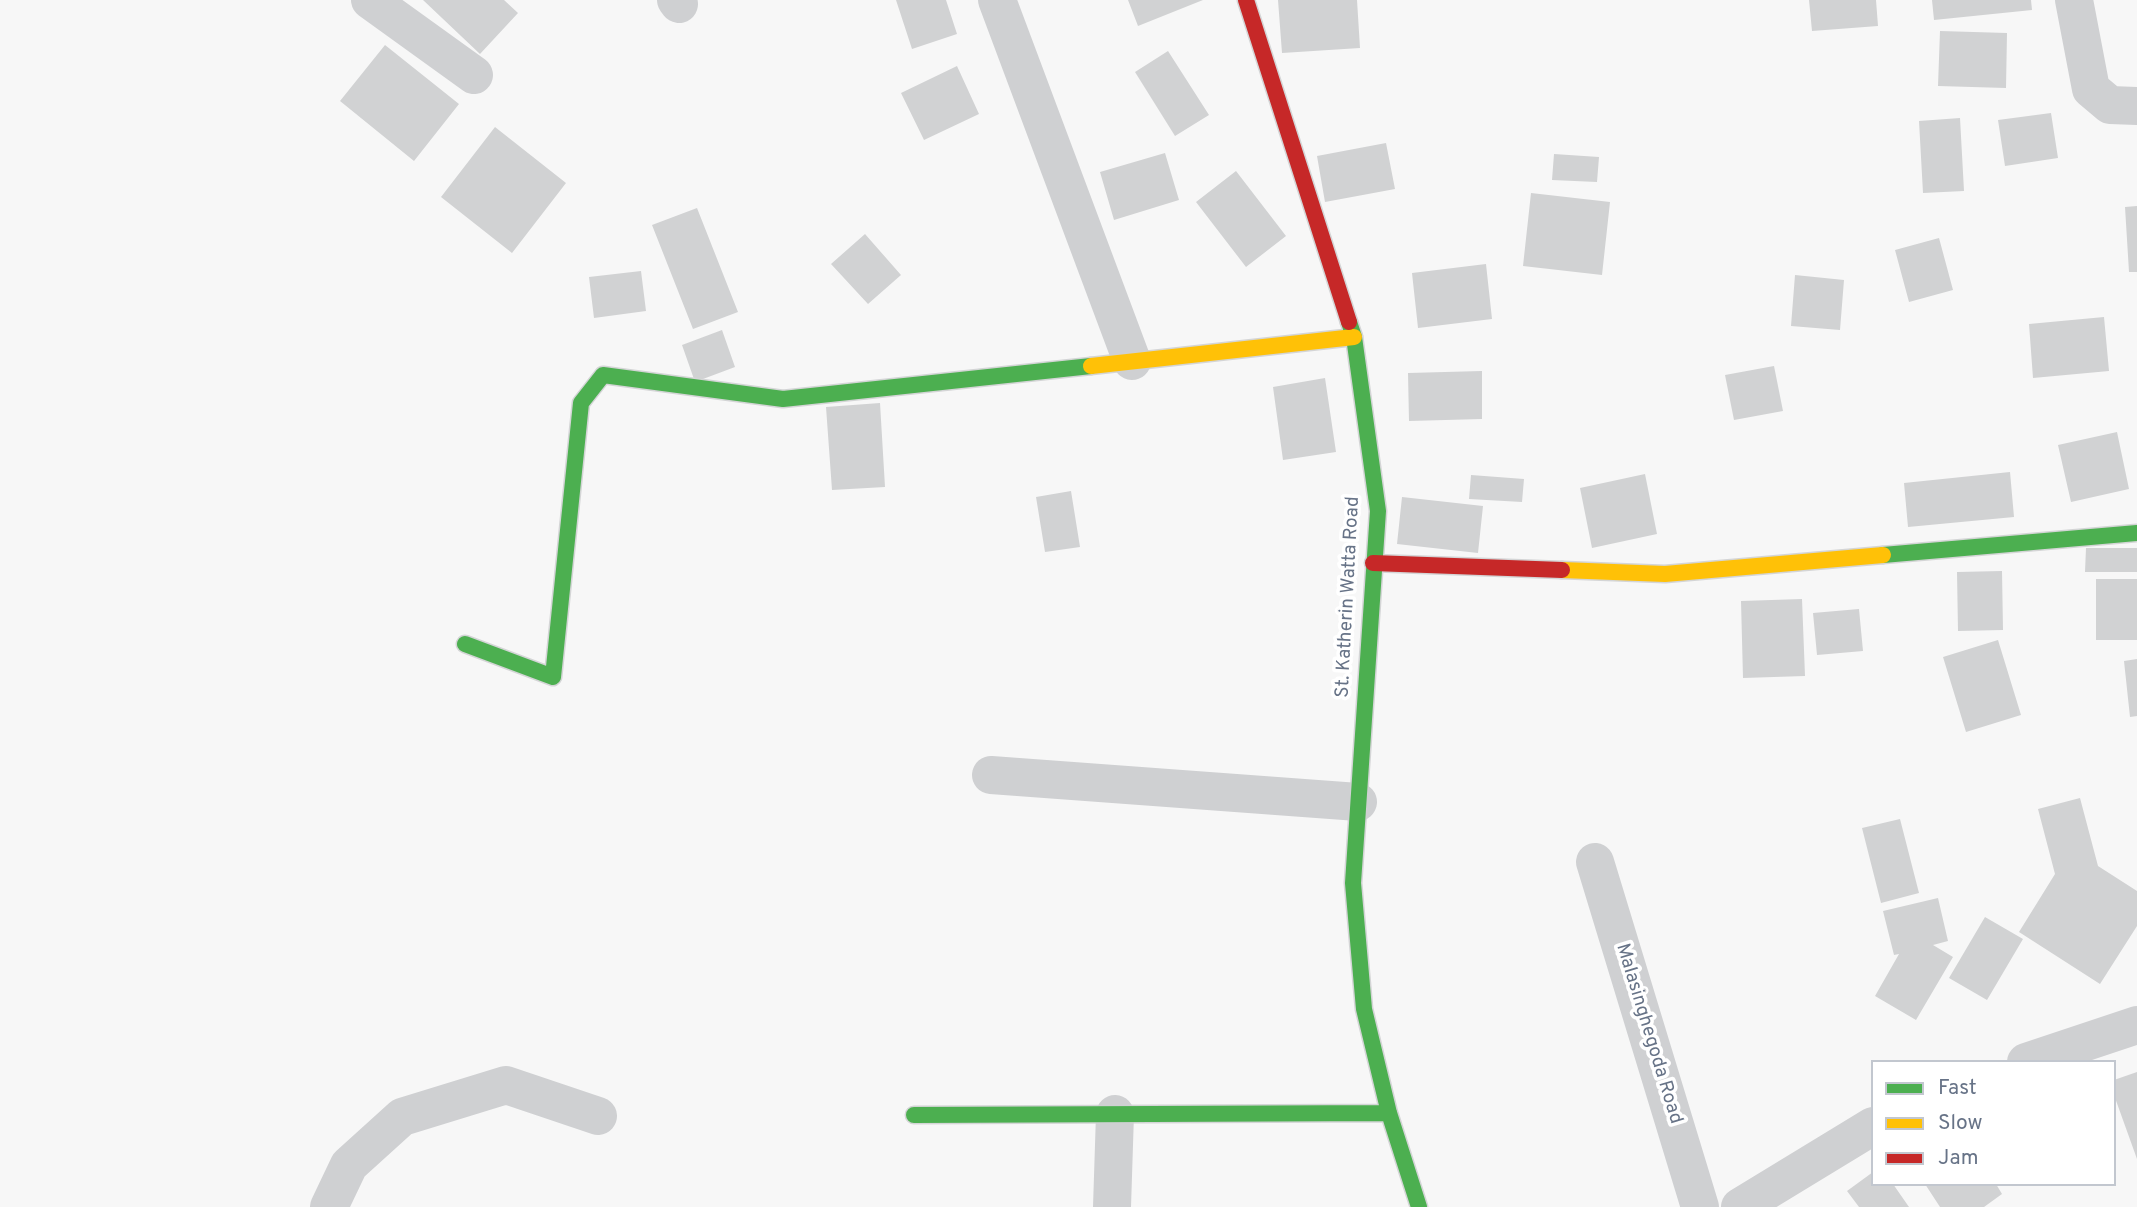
<!DOCTYPE html>
<html>
<head>
<meta charset="utf-8">
<style>
  body { margin:0 }
  #map { position:relative; width:2137px; height:1207px; overflow:hidden; background:#f7f7f7; font-family:Overpass,sans-serif }
  canvas { display:block }
  .legend { position:absolute; left:1871px; top:1060px; width:245px; height:126px; box-sizing:border-box; background:#fff; border:2px solid #c2c7cf; margin:0; padding:9px 12px; list-style:none; font-size:21px; color:#677387 }
  .legend li { display:flex; align-items:center; gap:14px; height:35px }
  .legend b { width:35px; border:2px solid #c2c7cf }
</style>
</head>
<body>
<div id="map">
<canvas width="2137" height="1207"></canvas>
<ul class="legend">
<li><b style="height:9px;background:#4caf50"></b>Fast</li>
<li><b style="height:9px;background:#ffc107"></b>Slow</li>
<li><b style="height:9px;background:#c62828"></b>Jam</li>
</ul>
</div>
<script>
const g = document.querySelector('canvas').getContext('2d');
g.lineJoin = 'round';
function fillPath(path, color) { g.fillStyle = color; g.fill(path, 'evenodd'); }
function trace(path, color, width, dash) { g.strokeStyle = color; g.lineWidth = width; g.lineCap = dash ? 'butt' : 'round'; g.setLineDash(dash || []); g.stroke(path); }
function drawText(font, color, halo, rows, align = 'center') {
  g.font = font + ' Overpass,sans-serif'; g.lineWidth = 7; g.setLineDash([]); g.textBaseline = 'middle'; g.strokeStyle = halo; g.fillStyle = color; for (const [text, x, y, turn = 0] of rows) {
    g.save(); g.translate(x, y); g.rotate((+turn || 0) * Math.PI / 180); g.textAlign = isNaN(turn) ? turn : align; if (halo) g.strokeText(text, 0, 0); g.fillText(text, 0, 0); g.restore();
  }
}
fillPath(new Path2D(`
  M423,0H504L518,13L480,54Z
  M896,0H946L957,34L912,49Z
  M1128,0H1203L1138,26Z
  M1278,0H1357L1360,48L1282,53Z
  M1809,0H1876L1878,26L1812,31Z
  M1932,0H2031L2032,10L1934,20Z
  M1940,31L2007,33L2006,88L1938,86Z
  M385,45L459,104L414,161L340,101Z
  M1168,51L1209,115L1175,136L1135,72Z
  M957,66L979,114L924,140L901,93Z
  M2051,113L2058,158L2005,166L1998,120Z
  M1960,118L1964,191L1923,193L1919,121Z
  M495,127L566,183L512,253L441,197Z
  M1386,143L1395,189L1325,202L1317,156Z
  M1165,153L1179,200L1114,220L1100,172Z
  M1554,154L1599,157L1597,182L1552,180Z
  M1236,171L1286,236L1246,267L1196,202Z
  M1531,193L1610,202L1602,275L1523,266Z
  M2137,206V272H2129L2125,207Z
  M697,208L738,312L693,329L652,225Z
  M865,234L901,275L868,304L831,264Z
  M1939,238L1953,290L1909,302L1895,250Z
  M1486,264L1492,319L1418,328L1412,273Z
  M641,271L646,311L594,318L589,277Z
  M1795,275L1844,280L1840,330L1791,326Z
  M2104,317L2109,371L2033,378L2029,324Z
  M722,330L735,367L695,382L682,345Z
  M1774,366L1783,411L1734,420L1725,375Z
  M1482,371V419L1409,421L1408,373Z
  M1325,378L1336,452L1283,460L1273,387Z
  M880,403L885,487L832,490L826,407Z
  M2117,432L2129,489L2071,502L2058,445Z
  M2010,472L2014,517L1908,527L1904,483Z
  M1645,474L1657,534L1592,548L1580,488Z
  M1471,475L1524,479L1522,502L1469,499Z
  M1071,491L1080,547L1045,552L1036,497Z
  M1402,497L1483,506L1478,553L1397,544Z
  M2086,548H2137V572H2085Z
  M2002,571L2003,630L1958,631L1957,572Z
  M2096,579H2137V640H2096Z
  M1802,599L1805,676L1743,678L1741,601Z
  M1859,609L1863,651L1817,655L1813,613Z
  M1998,640L2021,715L1966,732L1943,657Z
  M2137,659V716L2130,717L2124,661Z
  M2080,798L2098,866L2137,891V926L2100,984L2019,932L2055,874L2038,809Z
  M1900,819L1919,893L1881,903L1862,828Z
  M1938,898L1948,941L1933,945L1953,957L1916,1020L1875,996L1899,954L1894,955L1883,911Z
  M1985,917L2023,939L1987,1000L1949,978Z
  M2137,1072V1159L2114,1095V1080Z
  M1873,1172V1184H1893L1909,1207H1859L1847,1191Z
  M1925,1184H1996L2002,1194L1984,1207H1940Z`), '#d1d2d3');
const fast = new Path2D(`
  M1349,322L1354,337L1378,511L1353,883L1364,1009L1389,1113L1419,1207
  M1883,555L2137,533
  M465,644L553,677L581,403L603,375L783,399L1091,366
  M914,1115L1389,1113`);
const slow = new Path2D(`
  M1091,366L1354,337
  M1562,570L1665,574L1883,555`);
const jam = new Path2D(`
  M1246,0L1349,322
  M1373,563L1562,570`);
trace(fast, '#d4d5d6', 19);
trace(slow, '#d4d5d6', 19);
trace(jam, '#d4d5d6', 19);
trace(new Path2D(`
  M370,0L474,75
  M676,0L679,4
  M997,0L1132,361
  M2074,0L2091,89L2110,105L2137,106
  M991,775L1358,802
  M1595,862L1700,1207
  M2026,1062L2137,1025
  M329,1207L349,1165L402,1117L506,1085L598,1116
  M1112,1207L1115,1114
  M1740,1207L1873,1126`), '#cfd0d2', 38);
trace(fast, '#4caf50', 16);
trace(slow, '#ffc107', 16);
trace(jam, '#c62828', 16);
drawText('19px', '#677387', '#fff', [
  ["St. Katherin Watta Road",1349,597,-87],
  ["Malasinghegoda Road",1648,1034,73]
]);
</script>
</body>
</html>
